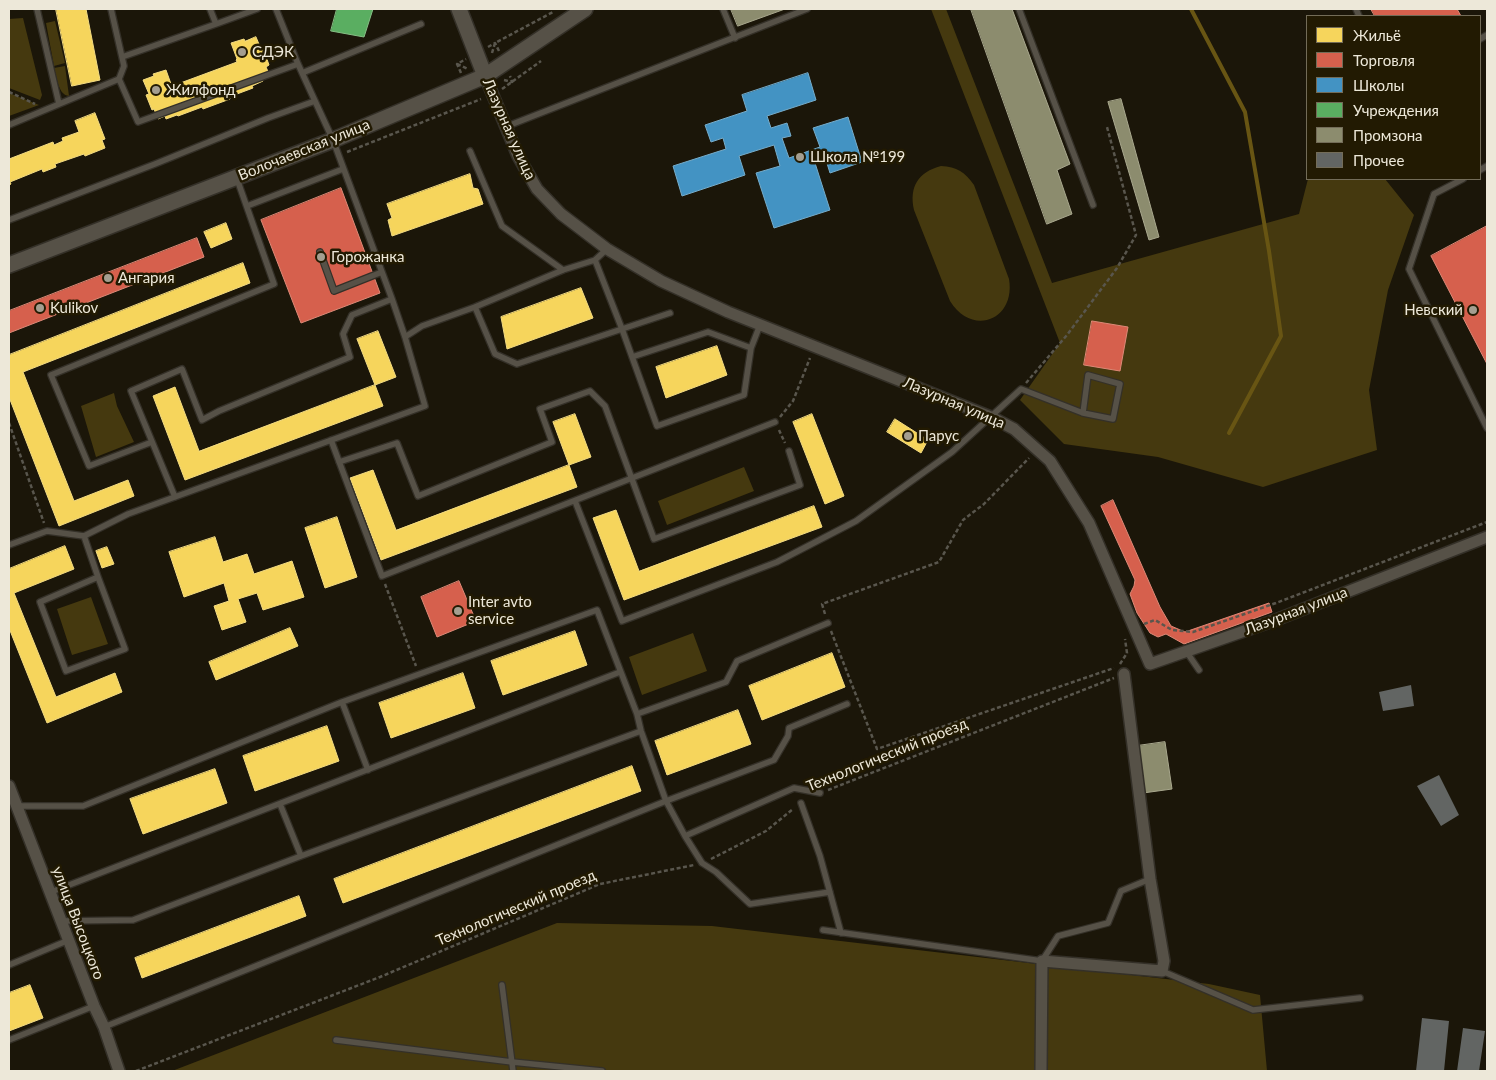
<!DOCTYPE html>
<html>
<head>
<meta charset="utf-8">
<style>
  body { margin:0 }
  #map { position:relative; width:1496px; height:1080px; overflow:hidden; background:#1b1609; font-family:Lato,sans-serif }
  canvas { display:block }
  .frame { position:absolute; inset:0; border:10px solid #ede8d9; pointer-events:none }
  .legend { position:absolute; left:1306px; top:15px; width:175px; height:165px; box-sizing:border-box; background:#221a02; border:1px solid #736c58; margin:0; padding:6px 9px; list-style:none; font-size:15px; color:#ede8d9 }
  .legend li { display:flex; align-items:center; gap:10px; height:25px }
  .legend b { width:25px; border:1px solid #736c58 }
</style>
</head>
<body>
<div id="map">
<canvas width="1496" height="1080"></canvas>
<div class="frame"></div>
<ul class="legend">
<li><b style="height:14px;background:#f6d55c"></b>Жильё</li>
<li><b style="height:14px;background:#d6604d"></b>Торговля</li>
<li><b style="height:14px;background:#4393c3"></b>Школы</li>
<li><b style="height:14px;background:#5aae61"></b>Учреждения</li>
<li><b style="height:14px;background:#8c8c6e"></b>Промзона</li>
<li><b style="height:14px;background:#626563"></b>Прочее</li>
</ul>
</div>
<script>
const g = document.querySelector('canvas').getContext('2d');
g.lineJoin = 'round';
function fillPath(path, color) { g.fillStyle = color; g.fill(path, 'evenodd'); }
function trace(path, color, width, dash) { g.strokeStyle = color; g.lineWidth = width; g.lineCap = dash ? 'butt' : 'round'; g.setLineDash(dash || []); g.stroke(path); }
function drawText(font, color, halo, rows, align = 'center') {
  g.font = font + ' Lato,sans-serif'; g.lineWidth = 5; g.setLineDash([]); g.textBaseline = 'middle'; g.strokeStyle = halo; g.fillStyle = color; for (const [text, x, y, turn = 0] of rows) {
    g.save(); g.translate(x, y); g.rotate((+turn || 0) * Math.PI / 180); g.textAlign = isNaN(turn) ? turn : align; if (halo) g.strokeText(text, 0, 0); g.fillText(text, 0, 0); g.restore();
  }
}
fillPath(new Path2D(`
  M931,9H946L1052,283L1299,214L1308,179H1385L1414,215L1388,290L1369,390L1377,450L1263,487L1158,457L1064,444L1020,400L1060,343Z
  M23,18L42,95L40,100L9,88V19Z
  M55,21L65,63L54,66L46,23Z
  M65,66L69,96C58,95 57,77 54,68Z
  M9,93L39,105L9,116Z
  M941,166C957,167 965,172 974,185L1009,279C1016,320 972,337 950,301L914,210C909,187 918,172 941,166Z
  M114,393L117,406L134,442L96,457L81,406Z
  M744,467L754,491L667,525L658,501Z
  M91,597L108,644L72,655L57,609Z
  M693,633L707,671L642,695L629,657Z
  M557,923L712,926L1209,984L1260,995L1267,1071H172Z`), '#45390f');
const homes = new Path2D(`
  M56,9H86L100,80L72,86Z
  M256,37L261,49L263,48L269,65L266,67L270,76L262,79L263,81L252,86L253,88L229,97L230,99L203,109L202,107L178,116L177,115L166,119L165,116L158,119L154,109L152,110L146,95L149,94L143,80L154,76L153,74L166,70L171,84L174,83L175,85L237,62L236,60L237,59L231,43L244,39L245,41Z
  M95,113L105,139L102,140L105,148L85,156L84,154L55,164L56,167L43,172L42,169L10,182L11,184L9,185V159L53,142L54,145L63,141L62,138L79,132L75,121Z
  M470,174L473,188L478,189L483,204L392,236L388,220L392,218L387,204Z
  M226,223L232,239L211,248L204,232Z
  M243,263L250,283L23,372L74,501L128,480L134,496L59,526L9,397V355Z
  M581,288L593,318L507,349L501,317Z
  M378,331L396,377L375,385L357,339Z
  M717,346L727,375L666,398L656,367Z
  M375,385L383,406L185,480L153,396L175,387L199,451Z
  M575,414L591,457L569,465L553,422Z
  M812,414L844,496L825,504L793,422Z
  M895,419L928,440L921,453L887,432Z
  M569,465L577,487L381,560L350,478L373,470L396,530Z
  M814,506L822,527L624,600L593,518L616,510L639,571Z
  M337,517L357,577L325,588L305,528Z
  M215,537L223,562L247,554L254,574L292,561L304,597L263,610L257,593L238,599L246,622L222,630L214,606L229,601L224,583L184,597L169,552Z
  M65,546L74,569L14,593L56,697L115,673L122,692L47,723L9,628V569Z
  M107,547L114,564L102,568L96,551Z
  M290,628L298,646L216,680L209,662Z
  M575,631L587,665L503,695L491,661Z
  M832,653L845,687L762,720L749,686Z
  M463,673L475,708L391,738L379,703Z
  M738,710L751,744L667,775L655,741Z
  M327,726L339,761L255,791L243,756Z
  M632,766L641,791L343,903L334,879Z
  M215,769L227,803L143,834L130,799Z
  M299,896L306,916L142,978L135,958Z
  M30,985L43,1018L9,1031V993Z`);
fillPath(homes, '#f6d55c');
trace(homes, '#f3db82', 1);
const shops = new Path2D(`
  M1371,9H1457L1461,16H1375Z
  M341,188L380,293L301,323L261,220Z
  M1487,226V364L1431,256Z
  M197,238L204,257L9,333V311Z
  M1092,321L1128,327L1120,371L1084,365Z
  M1113,500L1160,607L1171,626L1185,632L1269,603L1272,612L1184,644L1166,634L1158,637L1150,633L1137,613L1130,594L1134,586L1135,580L1101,506Z
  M459,581L476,621L437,637L421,597Z`);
fillPath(shops, '#d6604d');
trace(shops, '#dd8977', 1);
const schools = new Path2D(`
  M808,73L816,100L767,116L771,128L787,123L791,136L782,138L789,158L820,147L813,128L848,117L862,162L830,173L826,160L815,163L830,210L774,228L756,173L780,166L774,145L739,156L745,175L682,196L673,166L726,149L723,138L711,142L705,125L747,111L742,95Z`);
fillPath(schools, '#4393c3');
trace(schools, '#76acca', 1);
const public = new Path2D(`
  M337,9H373L364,37L331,31Z`);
fillPath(public, '#5aae61');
trace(public, '#86bf85', 1);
const industry = new Path2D(`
  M731,9H785L738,26Z
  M971,9H1012L1070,164L1057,170L1072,214L1047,224Z
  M1121,99L1159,237L1149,240L1108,102Z
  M1165,742L1172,789L1143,793L1137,746Z`);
fillPath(industry, '#8c8c6e');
trace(industry, '#a9a88e', 1);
trace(new Path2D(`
  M1191,9L1245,112L1269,251L1281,336L1229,433`), '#685513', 4);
fillPath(new Path2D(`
  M1411,685L1414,706L1383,711L1379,692Z
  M1439,775L1459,815L1441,826L1417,786Z
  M1422,1018L1449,1021L1444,1071H1416Z
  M1463,1028L1485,1031L1479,1071H1457Z`), '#626563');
const service = new Path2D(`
  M37,9L59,104
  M111,9L124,66L119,79L138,122L298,64
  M210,9L216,24L257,9
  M276,9L298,64L315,101
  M723,9L735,38
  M1019,9L1093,205
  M1356,9L1359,16
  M1480,39L1487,35
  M122,57L216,24
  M302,73L421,24
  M9,125L119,79
  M505,127L807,9
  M470,151L502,226L563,270
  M1480,170L1487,166
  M1463,179L1434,194L1409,269L1487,428
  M247,206L343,169
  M9,220L155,164L268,118L315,101L333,140L392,299L405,337L425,406L128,514L84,536L47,531L9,545
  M320,252L334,291L382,272
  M595,260L622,329L657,426L744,395L751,348L760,325
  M475,307L495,354L517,364L670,313
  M405,337L422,326L475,307L563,270L595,260L607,249
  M632,357L708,332L751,348
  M331,440L382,576L775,422
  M152,442L89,466L51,375L274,284L237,179
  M339,462L397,443L418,496L552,442L540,409L590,391L605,406L654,539L800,485L789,451
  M175,497L131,391L182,369L202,420L219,411L350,357L343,334L352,315L392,299
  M575,501L622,621L777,562L856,521L952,452L1021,389L1083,413L1113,419L1120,384L1088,375L1083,413
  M84,536L98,577L40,602L66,671L125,649L98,577
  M1186,651L1199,670
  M342,702L368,770
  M637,714L726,682L737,661L828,623
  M801,803L820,856L841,933
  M280,804L301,856
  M17,806H83L342,702L597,610L637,714L641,731L666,801L685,836L702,863L716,872L750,904L830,892
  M685,836L794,788L820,793
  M51,892L620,672
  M61,921L133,920L301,856L641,731
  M823,930L1042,961L1058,936L1108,923L1121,891L1150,879
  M9,965L69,940
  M1162,971L1253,1010L1360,998
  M502,985L513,1071
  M104,1027L666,801L774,760L788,736L789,728L847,704
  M9,1040L94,1006
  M336,1040L512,1062L602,1071`);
const minor = new Path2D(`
  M485,76L518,156L537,189L561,214L607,249L661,281L728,312L991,417L1014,429L1050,461L1089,523L1150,664L1273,621L1487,537
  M9,786L94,1006L104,1027L119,1071
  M1041,1071L1042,961L1162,971L1164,961L1150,879L1124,674`);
const tertiary = new Path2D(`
  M459,9L485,76
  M9,265L333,140L485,76L585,9`);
trace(service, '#343028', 8);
trace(minor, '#343028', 14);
trace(tertiary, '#343028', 18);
trace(new Path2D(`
  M488,47L495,43L499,51
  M492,53L495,43L553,12
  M457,64L468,69
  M461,73L457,64L466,59
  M504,80L512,82L510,76
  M502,89L541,61
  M9,92L35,104
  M347,152L481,99
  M1026,383L1067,335L1117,268L1136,235L1107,127
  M780,417L793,401L810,358
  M9,423L44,523
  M779,430L785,443
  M385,584L416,666
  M825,614L822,604L939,562L963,520L984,504L1029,458
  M1144,624L1155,620L1172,630L1193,632L1276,603L1487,522
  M831,631L877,749L1114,668
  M1120,664L1127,653L1125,639
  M828,790L1114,678
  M711,859L766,831L793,809
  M136,1071L380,977L600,884L694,865`), '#59564d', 2.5, [4, 2.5]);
trace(service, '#565147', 5.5);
trace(minor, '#565147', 11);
trace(tertiary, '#565147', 15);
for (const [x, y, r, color] of [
  [242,52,5,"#a49e90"],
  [156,90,5,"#a49e90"],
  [800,157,5,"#a49e90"],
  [321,257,5,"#a49e90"],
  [108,278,5,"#a49e90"],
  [40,308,5,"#a49e90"],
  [1473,310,5,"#a49e90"],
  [908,436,5,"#a49e90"],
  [458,611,5,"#a49e90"]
]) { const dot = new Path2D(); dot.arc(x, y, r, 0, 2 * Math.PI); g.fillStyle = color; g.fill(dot); trace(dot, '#221a02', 2); }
drawText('15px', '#ede8d9', '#221a02', [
  ["СДЭК",252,52],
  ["Жилфонд",166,90],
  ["Школа №199",810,157],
  ["Горожанка",331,257],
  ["Ангария",118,278],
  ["Kulikov",50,308],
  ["Невский",1463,310,"right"],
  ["Парус",918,436],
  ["Inter avto",468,602],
  ["service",468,619]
], 'left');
drawText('15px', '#ede8d9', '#221a02', [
  ["Лазурная улица",509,129,66],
  ["Волочаевская улица",304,150,-22],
  ["Лазурная улица",954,403,23],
  ["Лазурная улица",1296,611,-21],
  ["Технологический проезд",887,755,-22],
  ["Технологический проезд",516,908,-23],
  ["улица Высоцкого",78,923,69]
]);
</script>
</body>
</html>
